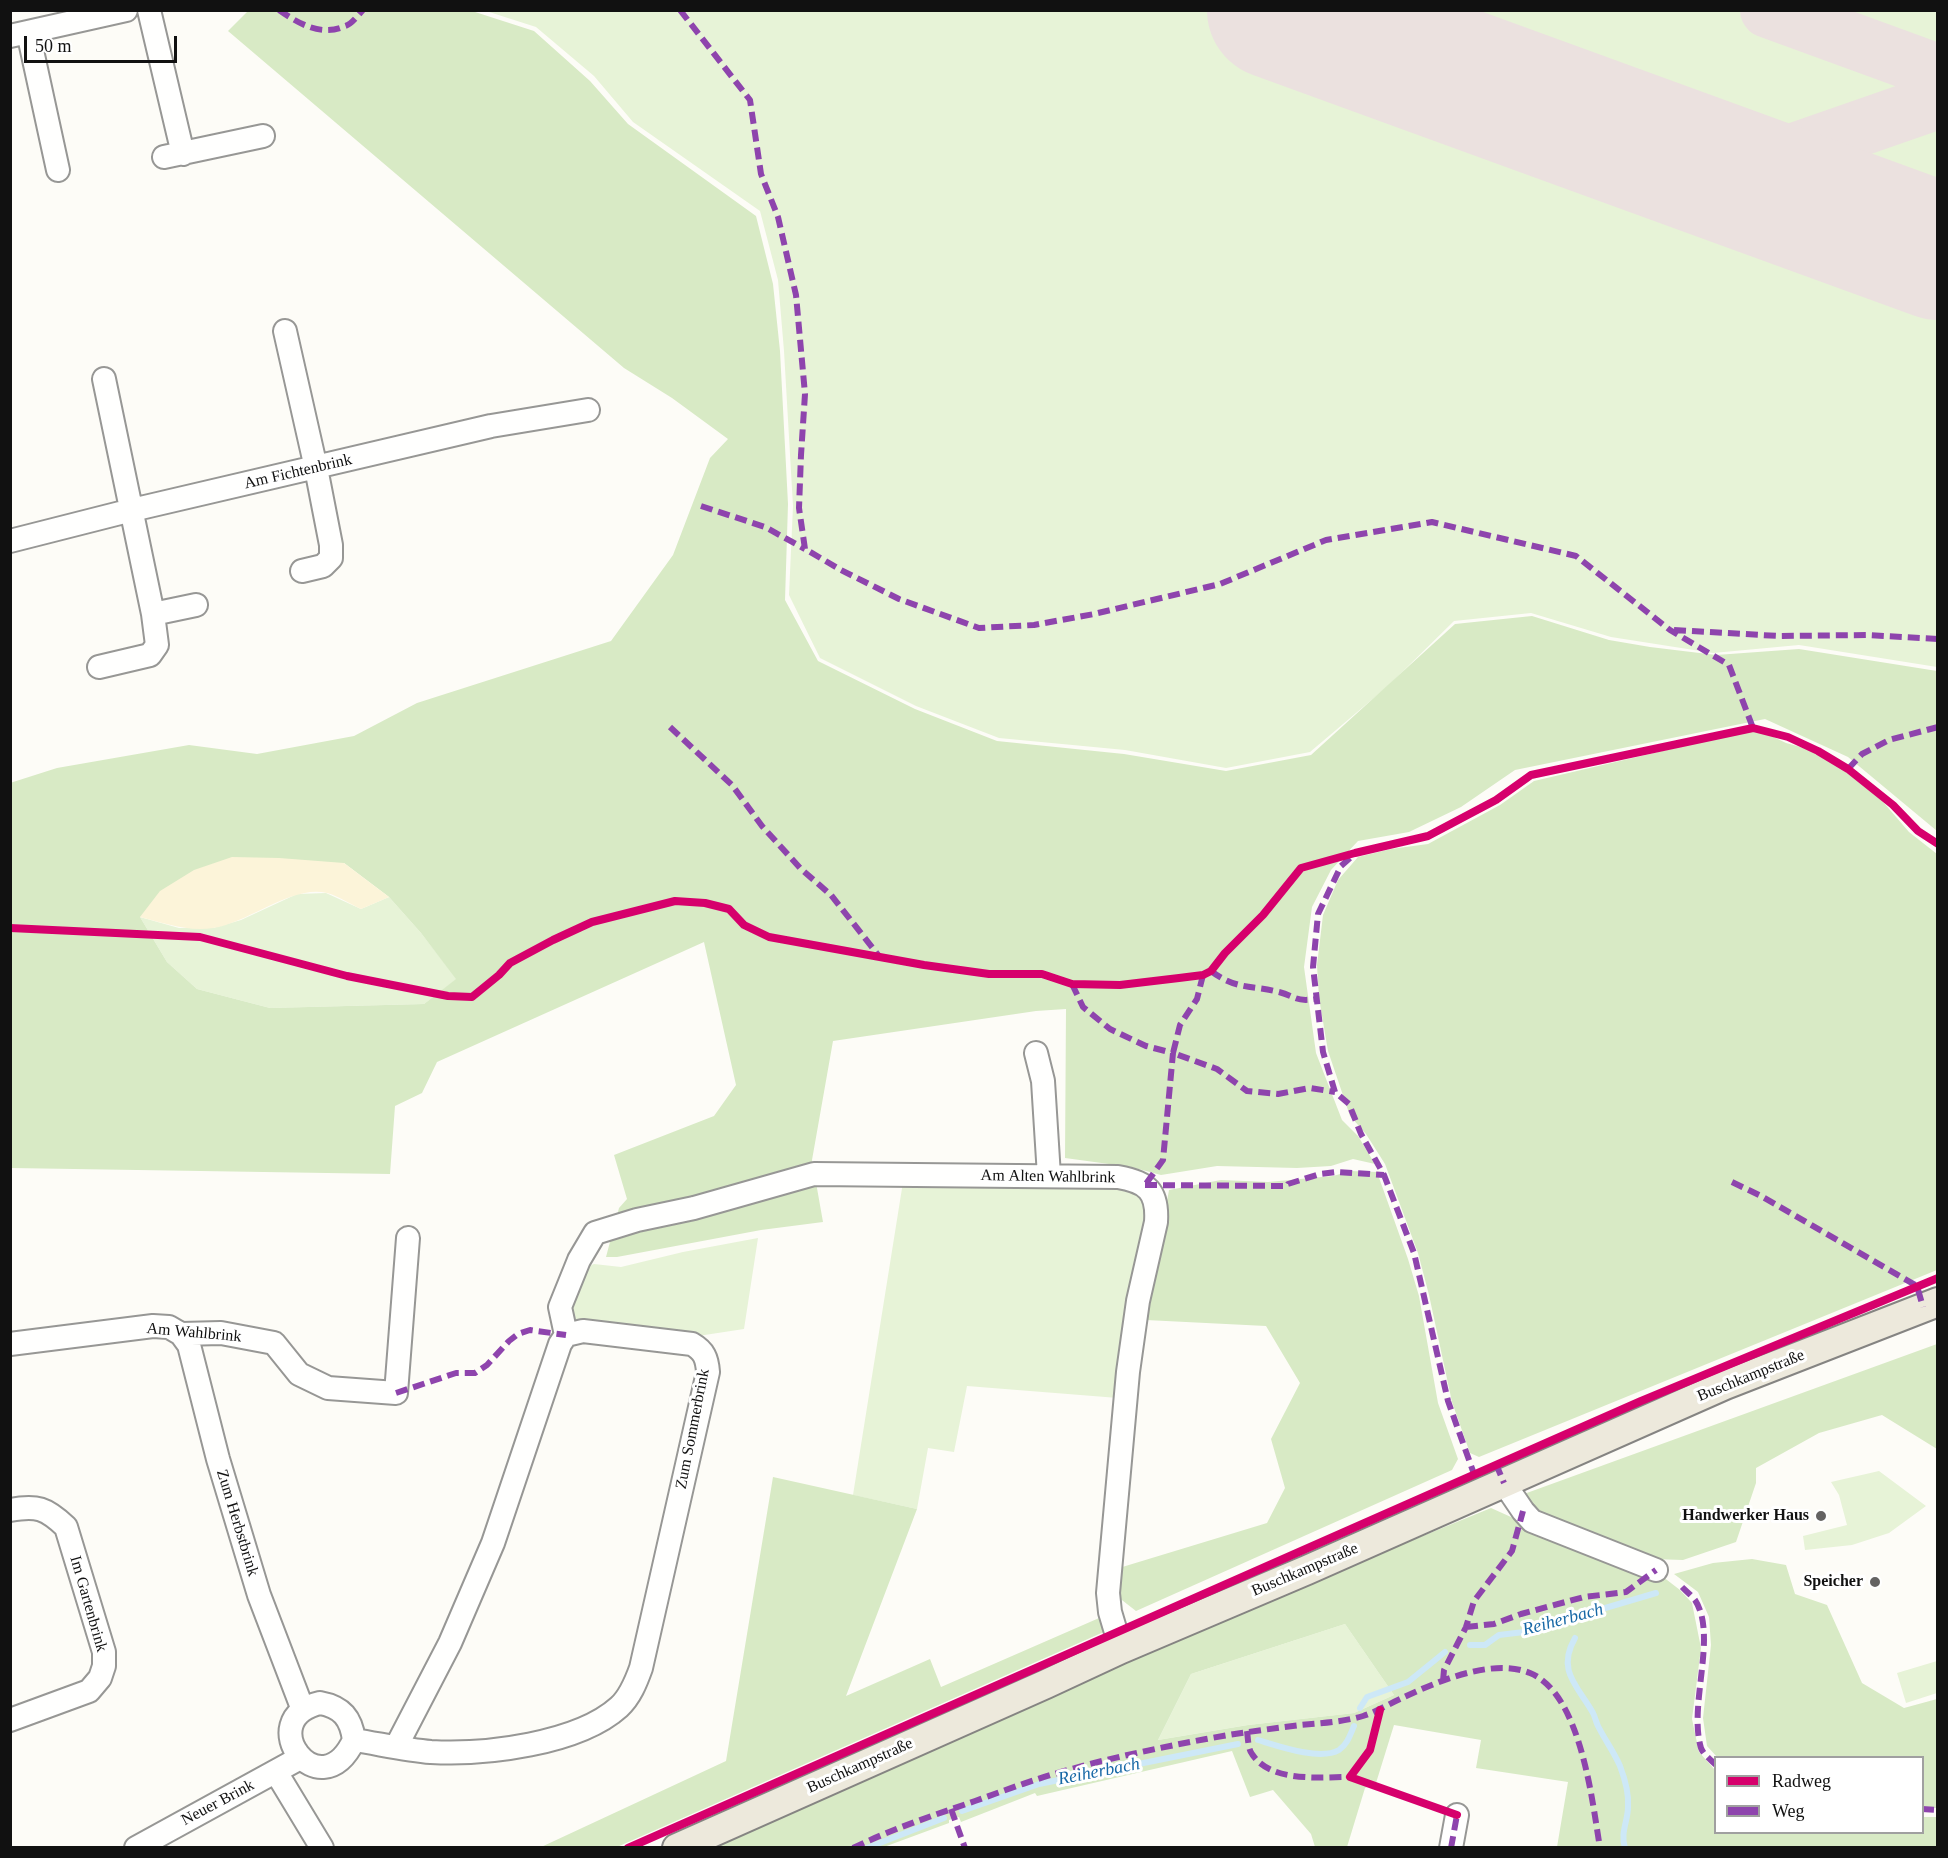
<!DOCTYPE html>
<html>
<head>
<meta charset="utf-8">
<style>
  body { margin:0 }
  #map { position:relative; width:1948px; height:1858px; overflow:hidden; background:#fdfcf7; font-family:"Times New Roman",serif }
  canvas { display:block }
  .frame { position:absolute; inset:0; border:12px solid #111; pointer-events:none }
  .legend { position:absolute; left:1714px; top:1756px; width:210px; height:78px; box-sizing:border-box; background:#fff; border:2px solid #a0a0a0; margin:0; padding:8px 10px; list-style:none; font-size:18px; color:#111 }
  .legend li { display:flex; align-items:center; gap:12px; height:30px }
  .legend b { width:30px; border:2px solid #a0a0a0 }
  .scale { position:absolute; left:24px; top:36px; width:153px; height:27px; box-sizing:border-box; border:3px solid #111; border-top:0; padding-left:8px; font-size:18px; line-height:21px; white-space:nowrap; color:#111; -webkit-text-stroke:4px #fff; paint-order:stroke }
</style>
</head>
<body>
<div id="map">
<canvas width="1948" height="1858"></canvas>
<div class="frame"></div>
<ul class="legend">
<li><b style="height:8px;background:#d6006c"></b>Radweg</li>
<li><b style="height:8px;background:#8e44ad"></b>Weg</li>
</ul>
<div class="scale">50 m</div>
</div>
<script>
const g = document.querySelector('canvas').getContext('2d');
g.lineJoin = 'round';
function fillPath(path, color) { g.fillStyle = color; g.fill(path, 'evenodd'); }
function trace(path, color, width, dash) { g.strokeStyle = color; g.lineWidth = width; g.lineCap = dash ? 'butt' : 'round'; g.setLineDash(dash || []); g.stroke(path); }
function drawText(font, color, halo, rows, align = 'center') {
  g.font = font + ' "Times New Roman",serif'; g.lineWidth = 6; g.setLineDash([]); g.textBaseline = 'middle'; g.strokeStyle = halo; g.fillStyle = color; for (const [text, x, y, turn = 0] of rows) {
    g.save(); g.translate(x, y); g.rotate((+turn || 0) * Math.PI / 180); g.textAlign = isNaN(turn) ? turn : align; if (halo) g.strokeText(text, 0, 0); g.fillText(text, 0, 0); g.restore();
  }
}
fillPath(new Path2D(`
  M486,11H1937V667L1799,645L1713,653L1611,637L1531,613L1454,621L1388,686L1310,752L1226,768L1125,750L999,738L916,706L820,658L789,595L793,506L784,351L778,280L760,211L633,122L594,76L536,27Z
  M326,893L361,909L389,897L421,933L457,979L424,1004L270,1008L197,989L167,962L140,917L179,928H213L241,920L297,894Z
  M903,1182L1124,1183L1140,1195L1149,1214L1118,1398L967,1386L954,1452L928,1448L917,1509L853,1495Z
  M758,1238L744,1329L698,1336L581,1323L570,1317L567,1306L581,1270L594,1264L621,1267L683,1252Z
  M1879,1471L1926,1506L1889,1533L1852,1545L1805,1550L1803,1536L1847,1525L1839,1495L1831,1482Z
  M1345,1624L1394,1695L1354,1713L1248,1725L1158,1740L1191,1674Z
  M1937,1661V1693L1906,1703L1897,1673Z`), '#e7f3d7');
fillPath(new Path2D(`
  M248,11H472L534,31L590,81L628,124L756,216L773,284L780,351L788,504L785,600L818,661L915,709L997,741L1124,754L1226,771L1311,755L1455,624L1532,616L1609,640L1650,647L1716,655L1799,649L1937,671V831L1848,757L1765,719L1515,770L1461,807L1409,832L1358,841L1331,870L1312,907L1304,967L1316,1053L1342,1120L1358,1136L1375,1164L1353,1159L1331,1166L1297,1168L1217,1166L1161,1175L1131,1167L1065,1158L1066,1009L1036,1011L833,1041L812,1160L823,1222L761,1230L617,1257H606L619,1208L627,1199L614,1155L714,1116L736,1085L704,942L437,1062L422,1093L395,1106L390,1174L11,1168L10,783L57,768L189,745L257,754L354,736L417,703L611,641L673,555L710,458L728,439L672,398L624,368L228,31ZM344,863L389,897L421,933L456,979L424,1004L270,1008L197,989L167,962L140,917Z
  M1757,729L1786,743L1819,752L1871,788L1909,832L1937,854V1270L1479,1457L1470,1453L1452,1402L1429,1295L1418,1253L1385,1164L1366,1134L1350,1116L1328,1051L1319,998L1317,965L1323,915L1338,880L1358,857L1391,849L1428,844L1500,805L1534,781Z
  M1351,1171L1377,1172L1408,1259L1419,1296L1438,1403L1458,1459L1452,1470L1136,1611L1118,1597L1119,1568L1267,1523L1285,1488L1271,1439L1300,1383L1266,1326L1146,1320L1169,1190L1221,1180L1268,1182L1333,1176Z
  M1937,1344V1449L1882,1415L1819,1433L1756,1468V1483L1736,1542L1683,1560L1653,1559L1535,1512L1524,1494Z
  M773,1477L917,1509L846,1696L930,1659L941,1687L1106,1615V1631L617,1847L539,1848L726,1761Z
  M1491,1508L1571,1544L1658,1573L1680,1590L1692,1603L1701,1648L1692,1719L1699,1752L1715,1770L1716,1832H1922L1923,1817H1938L1937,1847H1557L1568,1782L1476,1768L1481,1740L1394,1725L1376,1783L1365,1788L1347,1847H1315L1311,1834L1273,1790L1250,1797L1232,1751L1037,1796L1035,1793L961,1822L959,1817L949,1820V1823L884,1847L707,1848C967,1732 1227,1615 1491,1508ZM1345,1624L1394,1695L1354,1713L1248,1725L1158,1740L1191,1674Z
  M1752,1559L1786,1565L1795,1594L1827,1605L1862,1683L1904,1708L1937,1699V1808H1923L1922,1758L1717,1757L1707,1746L1703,1718L1711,1645L1709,1617L1698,1592L1674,1574L1713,1563Z`), '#d8eac5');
fillPath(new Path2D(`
  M232,857L279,858L344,863L389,897L361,909C350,904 338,896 327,893C293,884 248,923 213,928C188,932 164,923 140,917L160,891L194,870Z`), '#fcf4d9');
trace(new Path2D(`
  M1575,1638C1556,1671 1578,1686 1593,1713C1595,1717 1596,1722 1598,1726C1605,1740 1614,1752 1620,1766C1625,1779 1629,1793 1628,1807C1628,1821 1620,1833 1625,1848
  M1470,1645H1485L1499,1635L1524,1632L1656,1593
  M1360,1708L1367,1697L1408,1682L1445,1652
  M1258,1740C1278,1746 1320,1761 1339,1750C1347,1745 1350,1735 1354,1726
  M962,1811L1039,1784L1238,1744
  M867,1848L944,1818`), '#cde8f7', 6);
trace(new Path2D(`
  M1292,10L1322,27
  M1768,10L1938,72
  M1841,136C1818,149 1804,178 1823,201C1831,210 1845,215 1856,221
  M1691,161L1727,167L1754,165L1938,101`), '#ebe1df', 56);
trace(new Path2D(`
  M1276,10L1938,251`), '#ebe1df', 138);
const minor = new Path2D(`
  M149,10L183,154
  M28,32L58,170
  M10,36L126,10
  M164,157L263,136
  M285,331L316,468L331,545V558L323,566L302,571
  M104,379L153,614L196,605
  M10,541L132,510L491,426L588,410
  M99,667L150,655L157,645L153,614
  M1036,1053L1043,1081L1049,1176
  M181,1334L189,1345L218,1459L259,1595L303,1710
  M566,1335L560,1307L579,1260L595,1233L637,1220L694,1208L814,1174L1118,1177C1147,1182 1158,1191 1156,1222L1138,1301L1128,1372L1108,1593L1110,1612L1121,1649
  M10,1344L153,1326L169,1327L181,1334L221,1333L274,1343L299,1374L328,1388L396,1393L408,1238
  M1504,1483L1523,1511L1532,1521L1656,1570
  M10,1510C37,1505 46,1508 66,1527L104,1652V1666L100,1678L89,1691L10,1720
  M320,1703C342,1707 351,1718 354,1740C320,1812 251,1719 320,1703Z
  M354,1740C380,1744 406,1750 431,1752C485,1755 578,1744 619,1707C630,1697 636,1682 641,1668L708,1372C707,1358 704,1351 692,1344L583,1331L566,1335L560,1344L493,1543L450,1643L396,1747
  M276,1772L322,1848
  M136,1848L300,1758
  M1451,1848L1457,1815`);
const major = new Path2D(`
  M677,1848L1046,1684L1121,1649L1307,1570L1725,1385L1938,1302`);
trace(minor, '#979795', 26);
trace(major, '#858482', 32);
trace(minor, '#fffffe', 22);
trace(major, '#ede9dc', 28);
trace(new Path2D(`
  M279,10C299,24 322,37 345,26C352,24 358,15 363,10
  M680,10L750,100L761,174L778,217L796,295L805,394L801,455L799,508L805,549L841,570L899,599L979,628L1034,625L1094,614L1220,584L1326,540L1432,522L1576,556L1670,630L1729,665L1753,728
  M701,506L765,527L805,549
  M1674,630L1779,636L1868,635L1938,639
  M670,727L732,785L762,826L801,869L831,895L879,956
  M1848,769L1862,754L1889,740L1938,727
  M1350,858L1341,866L1318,914L1313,967L1323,1052L1335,1092L1349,1104L1361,1134L1384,1175L1414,1253L1448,1401L1474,1474
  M1211,971C1236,990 1252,985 1279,992C1297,997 1295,1002 1316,999
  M1203,975L1197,999L1180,1025L1173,1053L1217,1069L1247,1091L1278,1094L1310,1088L1335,1092
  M1072,984L1083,1007L1110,1029L1146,1046L1173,1053L1163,1160L1145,1185
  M1732,1182L1761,1196L1917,1286L1923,1307
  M1145,1185L1287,1186L1288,1184L1320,1174L1337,1172L1384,1175
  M396,1393L456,1373H475L487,1365L509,1341L518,1334L530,1330L566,1335
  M1496,1464L1504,1483
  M1682,1587C1686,1591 1691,1595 1695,1600C1718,1635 1688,1705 1701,1748C1703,1754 1711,1760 1716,1765
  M1466,1627L1494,1624L1521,1614L1584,1597L1626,1592L1656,1570
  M1443,1681L1444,1670L1466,1627L1474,1601L1512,1551L1523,1511
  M1247,1731C1248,1738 1248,1749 1252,1754C1271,1783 1320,1777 1350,1777
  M951,1809L965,1848
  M1922,1809L1938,1810
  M853,1848C892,1829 934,1815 975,1801C1003,1791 1032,1780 1061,1772C1109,1758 1158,1748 1206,1739C1238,1733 1269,1729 1300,1725C1321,1723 1343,1722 1363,1716C1376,1712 1387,1705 1400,1699C1434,1683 1492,1657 1530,1673C1581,1694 1592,1800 1600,1848
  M1451,1848L1457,1815L1451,1813`), '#8e44ad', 6, [12, 6]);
trace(new Path2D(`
  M10,928L200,937L347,976L448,996L472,997L499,975L510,963L553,940L592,922L675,901L705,903L729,909L744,925L769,937L924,965L989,974H1042L1072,984L1120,985L1179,978L1203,975L1211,971L1225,953L1263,915L1301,868L1355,853L1428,836L1496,800L1531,775L1753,728L1788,737L1818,751L1848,769L1893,805L1918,831L1938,844
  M1380,1710L1370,1750L1350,1777L1457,1815
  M628,1848L1641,1401L1938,1278`), '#d6006c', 8);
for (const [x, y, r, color] of [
  [1821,1516,6,"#646362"],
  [1875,1582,6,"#646362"]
]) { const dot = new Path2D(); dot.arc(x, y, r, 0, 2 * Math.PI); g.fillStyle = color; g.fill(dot); trace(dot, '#fff', 2); }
drawText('16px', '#111', '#fff', [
  ["Am Fichtenbrink",298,472,-13],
  ["Am Alten Wahlbrink",1048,1177,1],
  ["Am Wahlbrink",194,1333,5],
  ["Buschkampstraße",1751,1376,-22],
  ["Zum Sommerbrink",693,1429,-79],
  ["Zum Herbstbrink",237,1523,73],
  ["Buschkampstraße",1305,1570,-23],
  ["Im Gartenbrink",88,1604,74],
  ["Buschkampstraße",860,1766,-24],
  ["Neuer Brink",218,1803,-28]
]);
drawText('bold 16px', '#111', '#fff', [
  ["Handwerker Haus",1809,1516],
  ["Speicher",1863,1582]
], 'right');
drawText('italic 18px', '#1768a6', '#fff', [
  ["Reiherbach",1563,1620,-15],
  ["Reiherbach",1099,1772,-11]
]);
</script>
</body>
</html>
